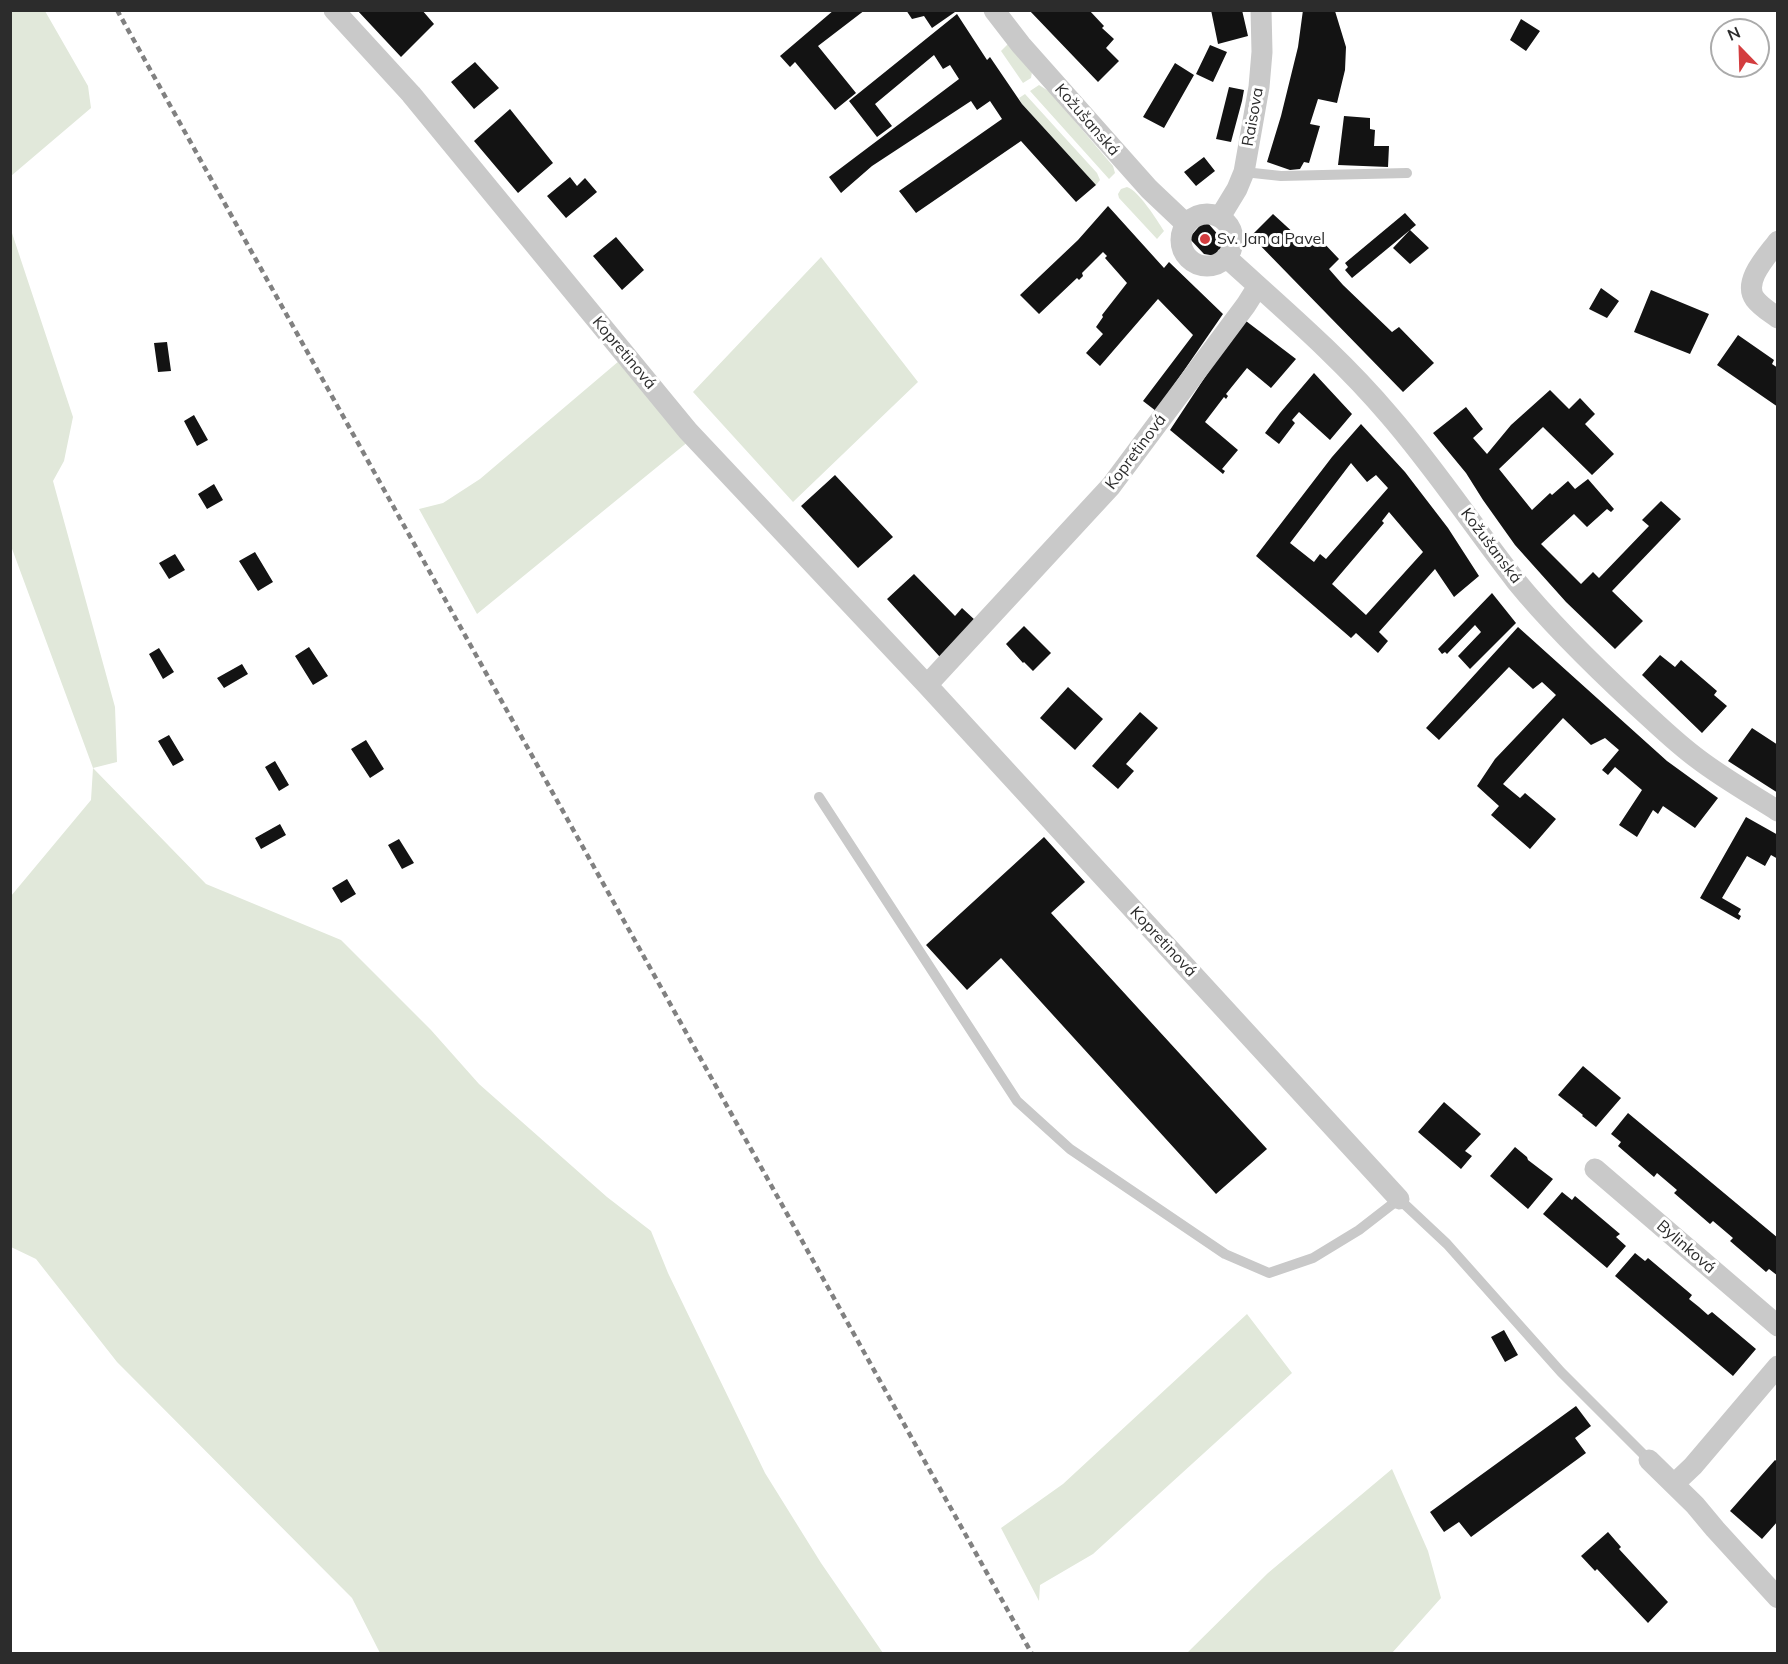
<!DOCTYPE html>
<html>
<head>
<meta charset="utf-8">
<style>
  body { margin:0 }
  #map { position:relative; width:1788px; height:1664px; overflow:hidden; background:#fff; font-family:Mulish,sans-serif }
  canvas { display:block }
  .frame { position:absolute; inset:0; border:12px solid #2c2c2c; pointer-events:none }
  .north { position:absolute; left:1710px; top:18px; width:60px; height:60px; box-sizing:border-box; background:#fff; border:2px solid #ababab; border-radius:50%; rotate:337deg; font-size:16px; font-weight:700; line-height:24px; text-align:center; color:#2c2c2c }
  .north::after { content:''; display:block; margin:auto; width:21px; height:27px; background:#d33d3f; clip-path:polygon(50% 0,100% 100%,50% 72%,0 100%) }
</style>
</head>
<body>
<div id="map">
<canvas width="1788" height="1664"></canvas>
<div class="frame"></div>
<div class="north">N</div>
</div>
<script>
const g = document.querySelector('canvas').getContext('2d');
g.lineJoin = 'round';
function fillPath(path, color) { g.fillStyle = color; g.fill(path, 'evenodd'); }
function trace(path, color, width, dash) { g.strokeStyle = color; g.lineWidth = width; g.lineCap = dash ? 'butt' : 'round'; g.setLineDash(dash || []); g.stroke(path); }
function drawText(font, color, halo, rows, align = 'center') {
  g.font = font + ' Mulish,sans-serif'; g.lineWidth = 6; g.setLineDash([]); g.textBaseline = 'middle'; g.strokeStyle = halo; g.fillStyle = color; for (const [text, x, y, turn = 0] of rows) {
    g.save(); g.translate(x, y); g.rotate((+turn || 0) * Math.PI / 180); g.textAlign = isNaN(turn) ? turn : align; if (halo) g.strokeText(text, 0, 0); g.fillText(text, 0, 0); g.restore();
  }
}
fillPath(new Path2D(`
  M11,10L45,11L88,86L91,108L11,176Z
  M1009,43L1032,72L1031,78L1023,83L1001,51Z
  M1039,85L1050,92L1113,166L1115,173L1109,179L1030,91Z
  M1025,94L1097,173L1100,180L1096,185L1022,104L1019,98Z
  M1127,187C1139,191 1157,220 1164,231L1157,239L1119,198L1118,194L1121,189Z
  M10,227L73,417L64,461L53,481L115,707L117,762L93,768L206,884L341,940L431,1030L479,1084L607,1197L651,1231L668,1273L765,1473L821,1563L883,1653H380L352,1598L117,1362L36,1259L11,1247V896L91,800L93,768L11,546Z
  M821,257L918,382L793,502L693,392Z
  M619,361L689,441L477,614L419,509L443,503L480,479Z
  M1247,1314L1292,1373L1093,1554L1040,1585L1039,1601L1001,1528L1063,1484Z
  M1392,1469L1428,1551L1441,1598L1392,1653H1187L1268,1573Z`), '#e1e8da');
fillPath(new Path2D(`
  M357,10H422L434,24L401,57Z
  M834,10H865L818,46L856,93L835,110L795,62L790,67L780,56Z
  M906,10H954L955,12L932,28L924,16L912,19Z
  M1029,10H1089L1104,26L1102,28L1114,39L1106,48L1119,61L1098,82Z
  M1211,10H1242L1248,36L1218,44Z
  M1303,10L1335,11L1346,47L1345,70L1337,103L1318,99L1310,124L1320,126L1309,163L1304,162L1300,169L1290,170L1267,162L1281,116L1298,47Z
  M957,14L987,60L990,57L1022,104L1096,185L1076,202L1021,141L916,213L899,191L1002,119L990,101L977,110L971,101L872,166L841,193L829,177L959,79L950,65L943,69L934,55L875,104L892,126L877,137L849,101Z
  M1521,19L1540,31L1526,51L1510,40Z
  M1210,45L1227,52L1213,82L1196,74Z
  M475,62L499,88L474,109L451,82Z
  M1175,63L1194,75L1164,128L1143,117Z
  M1229,87L1244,90L1242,101L1231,142L1216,139Z
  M510,109L553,163L518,193L474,141Z
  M1344,116L1370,118V129L1375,130L1374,146H1389L1388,167L1338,165Z
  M1204,157L1215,171L1196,186L1184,172Z
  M570,177L577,186L585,178L597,192L566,218L547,196Z
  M1108,206L1164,268L1169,262L1223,314L1156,411L1143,401L1193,335L1158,299L1100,366L1086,353L1103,334L1096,327L1103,317L1102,315L1127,283L1105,258L1107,256L1103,252L1082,273L1083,276L1079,280L1077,278L1039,314L1020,295L1078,240Z
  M1405,213L1416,225L1410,230L1429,248L1410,264L1393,248L1410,230L1352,278L1345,270L1348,267L1345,263Z
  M1273,214L1309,247L1320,239L1339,259L1329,269L1343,285L1392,332L1399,327L1434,363L1403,392L1251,236Z
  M1203,222H1207L1221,238L1224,243L1223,248L1216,256L1204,254L1189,238Z
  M616,237L644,270L622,290L593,256Z
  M1601,288L1619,301L1607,318L1589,309Z
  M1651,290L1709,314L1690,354L1634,332Z
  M1246,321L1296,359L1271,388L1247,368L1226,394L1228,396L1226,399L1224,397L1205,422L1238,450L1222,469L1225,471L1223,474L1170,430L1219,356Z
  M1738,335L1774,360L1772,364L1778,368V407L1717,365Z
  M167,342L171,371L158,372L154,343Z
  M1314,373L1352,414L1330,440L1299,412L1292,420L1295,423L1279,444L1265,433L1280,413Z
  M1550,390L1569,409L1580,398L1595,414L1585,424L1614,454L1592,475L1543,427L1499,469L1532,510L1550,493L1552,495L1568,481L1575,489L1588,479L1614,509L1611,512L1607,509L1587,527L1574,514L1541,544L1581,584L1593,572L1599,578L1649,526L1642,520L1661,501L1681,519L1612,591L1643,621L1615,649L1566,602L1515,545L1483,500L1466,473L1433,433L1466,407L1483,429L1473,438L1487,454L1511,425Z
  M194,415L208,440L197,446L184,421Z
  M1361,424L1405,472L1448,528L1479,576L1454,597L1435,569L1379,632L1388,641L1378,653L1356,633L1351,638L1256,556L1332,457ZM1351,463L1367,482L1376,475L1388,488L1326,559L1320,554L1314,562L1290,543ZM1389,512L1423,552L1366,615L1332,584L1384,523L1382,521Z
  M835,475L893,537L858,568L801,506Z
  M214,484L223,500L207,509L198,494Z
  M255,552L273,582L258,591L239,561Z
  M175,554L185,570L169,579L159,563Z
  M914,574L955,616L962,608L976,621L940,657L887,599Z
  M1492,593L1516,623L1470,669L1458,656L1481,632L1475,625L1447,654L1445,652L1442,654L1438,649Z
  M1024,626L1051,653L1033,671L1024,662L1023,663L1006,644Z
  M1518,627L1667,761L1718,798L1695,828L1663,806L1658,814L1653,810L1637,837L1619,825L1642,790L1615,767L1608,775L1602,770L1619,750L1605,738L1591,745L1563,718L1503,784L1520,798L1525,793L1556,819L1530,849L1491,815L1499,806L1477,786L1495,759L1556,695L1542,682L1533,689L1509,667L1439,740L1426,728Z
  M309,647L328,676L313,685L295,656Z
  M159,648L174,672L163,679L149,654Z
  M1660,655L1675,667L1681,660L1717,691L1714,695L1727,706L1702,733L1642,675Z
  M242,664L248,674L224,688L217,678Z
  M1068,687L1103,719L1075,750L1040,718Z
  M1140,712L1158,728L1126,764L1134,771L1118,789L1092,766Z
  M1752,728L1778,745V793L1728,761Z
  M169,735L184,760L173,766L158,741Z
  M366,740L384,769L370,778L351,749Z
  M275,761L289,785L279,791L265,767Z
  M1746,817L1778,835V859L1771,855L1765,866L1747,856L1722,898L1741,909L1738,914L1741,916L1739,920L1700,898Z
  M280,824L286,835L261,849L255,838Z
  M1044,837L1085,882L1051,913L1267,1149L1216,1194L1001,958L967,990L926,945Z
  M399,839L414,863L402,869L388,845Z
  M347,879L356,894L341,903L332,888Z
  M1583,1066L1621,1098L1596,1127L1582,1116L1583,1115L1558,1095Z
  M1444,1102L1481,1134L1465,1151L1472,1156L1461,1169L1418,1132Z
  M1628,1113L1778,1238V1276L1769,1269L1766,1272L1730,1241L1733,1238L1713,1221L1710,1224L1674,1193L1677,1190L1657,1173L1654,1177L1618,1146L1621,1142L1611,1134Z
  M1515,1147L1527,1157L1528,1160L1553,1179L1528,1209L1490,1176Z
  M1562,1192L1572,1200L1575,1196L1620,1234L1616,1237L1626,1246L1607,1268L1543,1214Z
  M1635,1253L1645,1261L1648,1258L1692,1295L1689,1299L1699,1307L1708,1315L1712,1312L1756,1349L1733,1376L1615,1276Z
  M1504,1330L1518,1355L1505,1362L1491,1337Z
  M1576,1406L1591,1426L1575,1438L1586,1453L1471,1537L1459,1522L1444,1532L1430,1512Z
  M1775,1460L1778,1462V1521L1762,1539L1730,1511Z
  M1608,1532L1621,1547L1619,1549L1668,1602L1648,1623L1597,1569L1595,1571L1581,1556Z`), '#131313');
trace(new Path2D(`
  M1244,172L1281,176L1407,173
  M819,797L1017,1101L1070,1149L1225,1254L1269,1273L1313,1258L1359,1230L1399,1199L1447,1244L1561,1372L1649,1460`), '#c9c9c9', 10);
trace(new Path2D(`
  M334,10L411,94L688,431L927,685L1399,1199
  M994,10L1021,45L1149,189L1186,224
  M1181 240a26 26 0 1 1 52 0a26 26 0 1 1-52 0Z
  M1220,217L1237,189L1244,172L1259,87L1262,52L1261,10
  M1778,241C1768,255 1742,281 1755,299C1761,307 1770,312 1778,318
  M1226,257C1282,308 1340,357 1389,415C1435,468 1473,526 1516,581C1552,625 1594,666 1636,705C1656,723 1676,743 1698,759C1723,778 1751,794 1778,811
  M927,685L1111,486L1246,305L1258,286
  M1595,1169L1778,1326
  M1649,1460L1695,1505L1715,1529L1778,1598
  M1674,1484L1693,1466L1778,1366`), '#c9c9c9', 21);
trace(new Path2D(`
  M117,10L1032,1654`), '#818181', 4.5, [6, 4.5]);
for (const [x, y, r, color] of [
  [1205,239,6,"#d33d3f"]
]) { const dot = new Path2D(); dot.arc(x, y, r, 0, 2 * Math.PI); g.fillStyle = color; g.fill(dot); trace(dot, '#fff', 2); }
drawText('16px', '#2c2c2c', '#fff', [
  ["Raisova",1253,117,-80],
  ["Kožušanská",1087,120,49],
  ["Kopretinová",624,353,50],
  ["Kopretinová",1136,452,-53],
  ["Kožušanská",1491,546,53],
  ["Kopretinová",1163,942,47],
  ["Bylinková",1686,1247,41]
]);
drawText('16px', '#2c2c2c', '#fff', [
  ["Sv. Jan a Pavel",1217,239]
], 'left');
</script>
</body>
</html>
